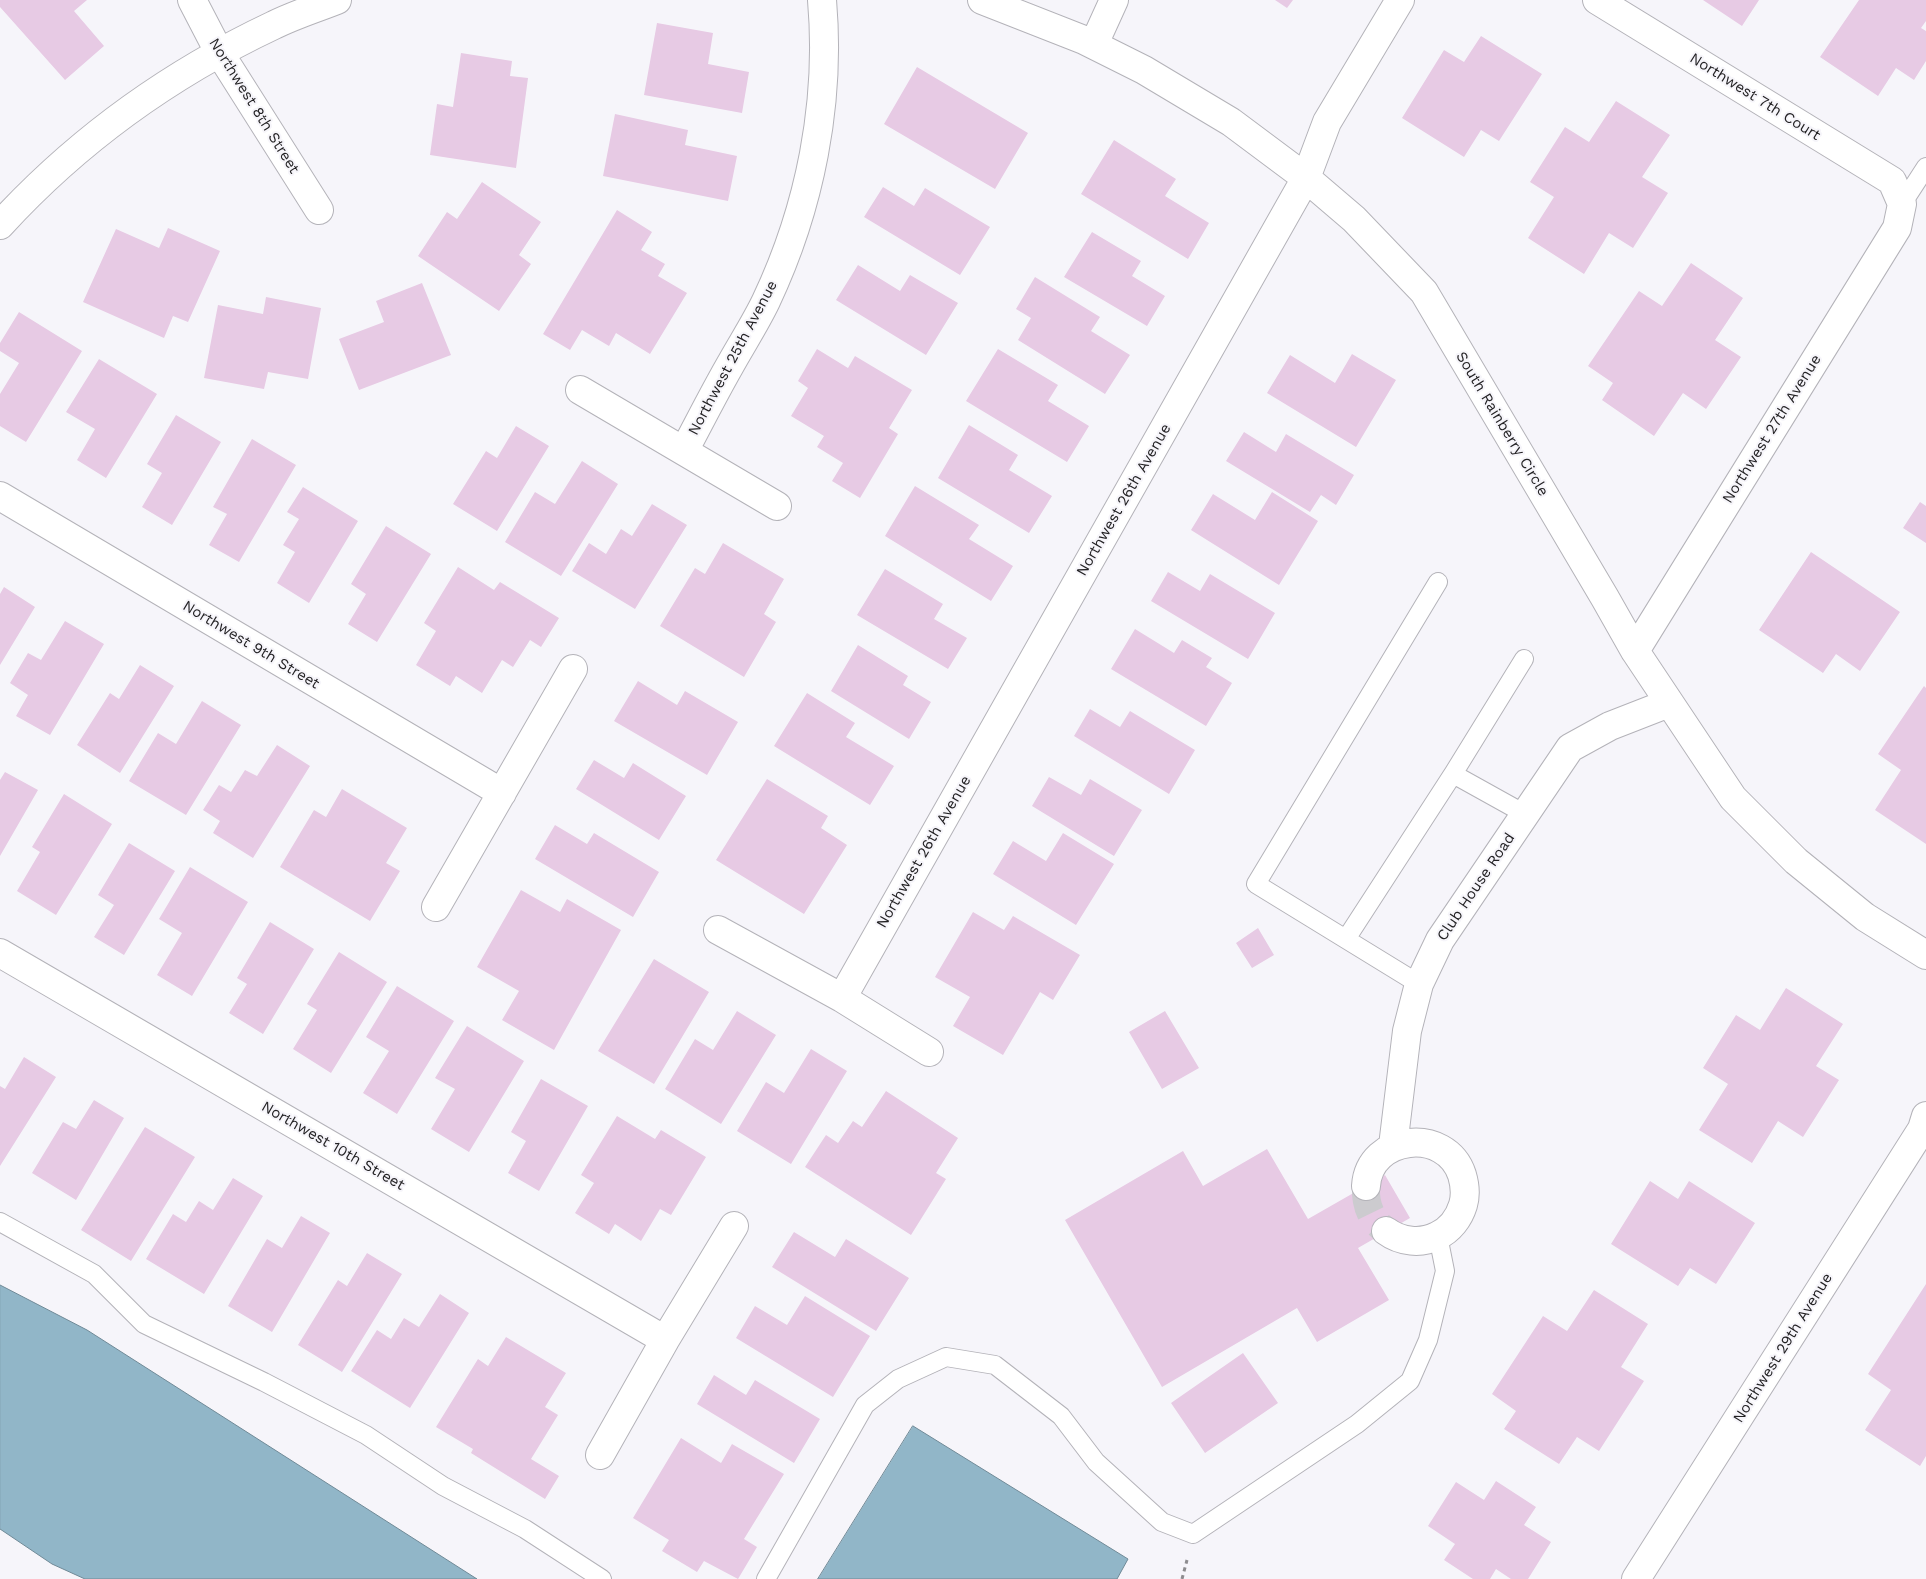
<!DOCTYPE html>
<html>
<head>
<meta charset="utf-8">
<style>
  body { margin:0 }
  canvas { display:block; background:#f6f5fa }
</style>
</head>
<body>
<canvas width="1926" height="1579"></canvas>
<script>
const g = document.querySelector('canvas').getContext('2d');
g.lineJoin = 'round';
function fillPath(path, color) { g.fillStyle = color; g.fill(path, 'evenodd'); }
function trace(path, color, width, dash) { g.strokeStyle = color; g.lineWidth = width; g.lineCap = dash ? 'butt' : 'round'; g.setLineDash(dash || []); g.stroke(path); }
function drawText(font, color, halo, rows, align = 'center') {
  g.font = font + ' "Work Sans",sans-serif'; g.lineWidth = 4; g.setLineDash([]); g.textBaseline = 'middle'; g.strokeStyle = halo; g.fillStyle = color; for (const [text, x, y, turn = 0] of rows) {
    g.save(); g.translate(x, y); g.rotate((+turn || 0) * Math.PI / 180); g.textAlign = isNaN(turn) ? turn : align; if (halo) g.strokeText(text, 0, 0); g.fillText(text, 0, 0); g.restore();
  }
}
const water = new Path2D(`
  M0,1285L87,1330L477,1579H85L52,1564L0,1529Z
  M913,1426L1128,1559L1117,1579H818Z`);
fillPath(water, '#91b6c8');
trace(water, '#708a97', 1);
fillPath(new Path2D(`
  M0,0H87L74,11L104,46L65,80L0,7Z
  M1275,0H1293L1287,8Z
  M1703,0H1759L1742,26Z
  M1859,0H1926V21L1921,28L1926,31V61L1914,80L1896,68L1878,96L1820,57Z
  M657,23L713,33L708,64L749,72L742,113L644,95Z
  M1481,36L1542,74L1499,141L1481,130L1464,157L1402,118L1444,50L1464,62Z
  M461,53L512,61L510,76L528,78L516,168L430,155L437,104L453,107Z
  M917,67L1028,133L995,189L884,124Z
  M1616,101L1670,135L1642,177L1668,193L1633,248L1609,233L1584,274L1528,238L1554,197L1530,182L1565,127L1589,142Z
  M615,114L688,130L685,145L737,156L728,201L603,176Z
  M1114,140L1176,179L1165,196L1209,223L1188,259L1081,194Z
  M482,182L541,222L519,255L531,264L499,311L418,256L447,212L457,219Z
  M883,187L914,206L925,188L990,227L960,275L864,217Z
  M617,210L652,232L641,250L665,264L658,276L687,293L650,354L616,333L609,346L582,330L570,350L543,334Z
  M168,228L220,251L188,322L173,316L164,338L83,302L116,229L159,248Z
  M1092,232L1141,261L1132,276L1165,296L1147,326L1064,277Z
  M1691,263L1743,298L1715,340L1741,357L1706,409L1683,393L1654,436L1602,400L1613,383L1588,366L1639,291L1662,306Z
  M858,265L900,291L910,275L958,303L926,355L836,300Z
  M1035,277L1100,317L1091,331L1130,355L1105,394L1018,340L1031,318L1016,309Z
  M422,283L451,355L359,390L339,339L384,322L376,301Z
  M266,297L321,308L308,379L268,372L264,389L204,378L218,305L263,314Z
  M19,312L82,351L26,442L0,426V394L19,363L0,351V343Z
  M817,349L848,368L855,356L912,390L889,428L898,434L860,498L832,481L843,463L817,447L824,436L791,416L808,388L798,381Z
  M998,349L1058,385L1048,401L1089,426L1067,462L966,401Z
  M1352,354L1396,380L1356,447L1267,393L1290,355L1335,383Z
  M99,359L157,394L106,478L77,460L95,429L66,412Z
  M176,415L221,442L172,525L142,507L162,473L147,464Z
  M969,425L1018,455L1009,470L1052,496L1029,533L938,478Z
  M516,426L549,446L497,531L453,504L486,451L497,458Z
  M1244,432L1276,452L1286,434L1354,475L1336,505L1321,495L1310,512L1226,461Z
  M252,439L296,465L239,562L209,545L227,514L213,507Z
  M582,461L618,484L561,576L505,542L535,492L555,504Z
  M915,486L979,525L969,539L1013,566L991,601L885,536Z
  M303,487L358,521L309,603L277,583L295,552L283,545L299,519L287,512Z
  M1272,492L1318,521L1279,585L1191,530L1213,494L1255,520Z
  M1920,502L1926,506V543L1903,528Z
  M652,504L687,525L635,609L572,571L589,543L606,554L621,529L632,536Z
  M386,526L431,554L377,642L348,624L366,594L351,584Z
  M723,543L784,579L764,614L776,622L744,677L660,626L695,568L705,574Z
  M1811,552L1900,612L1860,671L1836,654L1823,673L1759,630Z
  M458,567L494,590L500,582L559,618L541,647L530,640L513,667L502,660L482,693L456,676L450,686L416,665L436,631L424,623Z
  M885,569L943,604L934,619L967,638L948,669L857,615Z
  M1168,572L1200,591L1210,574L1275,613L1248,659L1151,601Z
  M4,587L35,607L0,665V594Z
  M65,621L104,644L50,735L16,716L28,695L10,683L28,653L41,660Z
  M1135,629L1174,653L1182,640L1212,658L1206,667L1232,683L1206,726L1111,669Z
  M858,645L908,676L903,685L931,702L909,739L831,691Z
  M140,665L174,686L120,773L77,745L110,693L119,699Z
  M638,681L677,705L685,691L738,722L707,775L614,721Z
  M1924,686L1926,688V844L1875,810L1901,770L1878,754Z
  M807,693L855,723L846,737L894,766L870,805L774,746Z
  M202,701L241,725L186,815L129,781L158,733L176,744Z
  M1090,709L1120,727L1130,711L1195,750L1169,794L1074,736Z
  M277,745L310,766L253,858L213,833L220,821L203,810L219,785L231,792L245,770L257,776Z
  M594,760L624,778L633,763L686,796L659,840L576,789Z
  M5,772L38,790L0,856V780Z
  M1049,777L1081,795L1090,779L1142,810L1114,856L1032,806Z
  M767,779L828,816L821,828L847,845L804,914L716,860Z
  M342,789L407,828L386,863L400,871L370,921L280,867L314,810L326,817Z
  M64,794L112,824L56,915L17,891L40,852L32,847Z
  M555,825L587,844L594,833L659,872L633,917L535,859Z
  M1063,833L1114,864L1076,925L993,874L1013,841L1046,861Z
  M129,843L175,871L124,955L94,937L114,905L98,895Z
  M190,867L248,902L192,996L157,975L182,933L159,919Z
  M521,890L560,912L567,899L621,930L554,1050L502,1020L519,991L477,967Z
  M973,912L1004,930L1013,916L1080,955L1053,1000L1040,992L1003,1055L953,1026L970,997L935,977Z
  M270,922L314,949L263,1034L229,1013L247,984L237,978Z
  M1258,928L1274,955L1252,968L1236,943Z
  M339,952L387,982L331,1073L293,1049L317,1010L307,1004Z
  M654,959L709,992L654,1084L598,1051Z
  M397,986L454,1021L397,1114L363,1093L389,1051L366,1037Z
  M1786,988L1843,1024L1816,1066L1839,1080L1803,1137L1778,1121L1752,1163L1699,1130L1728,1084L1703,1068L1736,1015L1760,1030Z
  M737,1011L776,1035L721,1124L665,1089L695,1039L713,1050Z
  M1165,1011L1199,1068L1162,1089L1129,1032Z
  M467,1026L524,1061L469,1152L431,1129L455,1089L435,1078Z
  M811,1049L847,1071L791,1164L737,1131L766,1082L784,1093Z
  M24,1057L56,1077L0,1166V1086L5,1089Z
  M541,1079L588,1106L539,1191L508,1173L526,1141L511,1132Z
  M886,1091L958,1138L936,1173L946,1179L911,1235L805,1167L826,1135L838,1143L853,1121L862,1127Z
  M94,1100L124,1118L76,1200L32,1173L63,1122L76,1129Z
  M617,1116L655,1139L661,1130L706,1157L671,1215L660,1209L641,1241L615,1224L609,1234L575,1213L594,1183L581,1175Z
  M145,1127L195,1157L131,1261L81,1230Z
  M1267,1149L1308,1219L1385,1175L1410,1218L1358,1248L1389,1300L1317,1342L1297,1308L1162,1387L1065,1220L1183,1151L1203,1186Z
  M233,1178L263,1196L204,1294L146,1259L173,1214L186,1222L199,1201L213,1210Z
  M1650,1181L1678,1199L1689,1181L1755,1223L1716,1284L1690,1268L1678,1286L1611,1244Z
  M301,1216L330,1233L272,1332L228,1306L267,1239L282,1248Z
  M794,1232L835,1257L846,1239L909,1278L876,1331L772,1267Z
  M367,1253L402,1274L342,1372L298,1345L338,1280L347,1286Z
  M1926,1284V1456L1920,1466L1865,1430L1891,1390L1868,1374Z
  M1594,1290L1648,1324L1621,1367L1644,1381L1599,1451L1577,1437L1559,1464L1504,1429L1516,1411L1492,1394L1543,1316L1567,1331Z
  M440,1294L469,1313L410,1408L351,1371L377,1330L391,1339L404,1318L419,1327Z
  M805,1296L870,1336L833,1397L736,1338L755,1306L787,1325Z
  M506,1337L566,1373L545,1407L558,1415L531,1459L559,1476L545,1499L471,1453L473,1449L436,1427L478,1359L488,1366Z
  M1243,1353L1278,1403L1205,1453L1171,1403Z
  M714,1375L746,1395L755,1380L820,1419L794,1463L697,1404Z
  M681,1438L721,1463L732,1444L784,1474L744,1539L757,1547L738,1579L704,1561L697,1572L662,1551L669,1540L633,1518Z
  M1496,1481L1536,1507L1524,1525L1551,1542L1528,1579H1511L1496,1569L1490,1579H1473L1444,1560L1455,1544L1428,1526L1456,1482L1484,1500Z`), '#e7cae4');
trace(new Path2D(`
  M1366,1186C1365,1205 1371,1220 1386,1231`), '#cccbcf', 28, [28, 14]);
const lane = new Path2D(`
  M1902,204L1926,167
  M1453,774L1524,659
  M1346,939L1453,774L1525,814
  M1419,984L1256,884L1438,582
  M0,1222L94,1274L144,1324L264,1382L366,1435L443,1486L525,1529L602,1579
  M766,1579L865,1405L898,1379L946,1357L995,1365L1061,1416L1096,1462L1162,1522L1193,1534L1357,1424L1410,1381L1428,1340L1445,1271L1438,1236`);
const street = new Path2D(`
  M192,0L219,52L319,210
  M982,0L1084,40L1144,70L1231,122L1306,178L1354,219L1424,292L1605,598L1635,651L1733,798L1796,861L1865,917L1926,955
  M1597,0L1892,181L1902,204L1897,228L1635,651
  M1094,44L1114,0
  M0,225C77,141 170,74 274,25C294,15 316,8 337,0
  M580,390L777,506
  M684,451C699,423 713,395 729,367C741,345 755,324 766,301C810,208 831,103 822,0
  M0,496L502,793
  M436,907L573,669
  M718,930L842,998L929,1052
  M0,953L665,1340
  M842,998L1306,178L1327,122L1400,0
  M1393,1146L1407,1031L1419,984L1440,940L1570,748L1610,726L1669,703
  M1366,1186C1369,1135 1446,1126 1462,1175C1465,1185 1466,1195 1463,1205C1459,1218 1450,1230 1437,1236C1421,1244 1401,1242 1386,1231
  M600,1455L665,1340L734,1226
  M1636,1579L1922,1129L1926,1116`);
trace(lane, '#b4b3b9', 20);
trace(street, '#b4b3b9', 30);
trace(new Path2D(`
  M1182,1579L1187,1560`), '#8d8c8f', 3, [4, 4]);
trace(lane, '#fff', 18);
trace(street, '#fff', 28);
drawText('15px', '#232224', '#f6f5fa', [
  ["Northwest 7th Court",1755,97,32],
  ["Northwest 8th Street",254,106,58],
  ["Northwest 25th Avenue",733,358,-62],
  ["South Rainberry Circle",1502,424,59],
  ["Northwest 27th Avenue",1772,429,-58],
  ["Northwest 26th Avenue",1124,500,-60],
  ["Northwest 9th Street",251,645,31],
  ["Northwest 26th Avenue",924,852,-60],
  ["Club House Road",1476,887,-56],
  ["Northwest 10th Street",333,1146,30],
  ["Northwest 29th Avenue",1783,1348,-58]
]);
</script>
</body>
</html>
